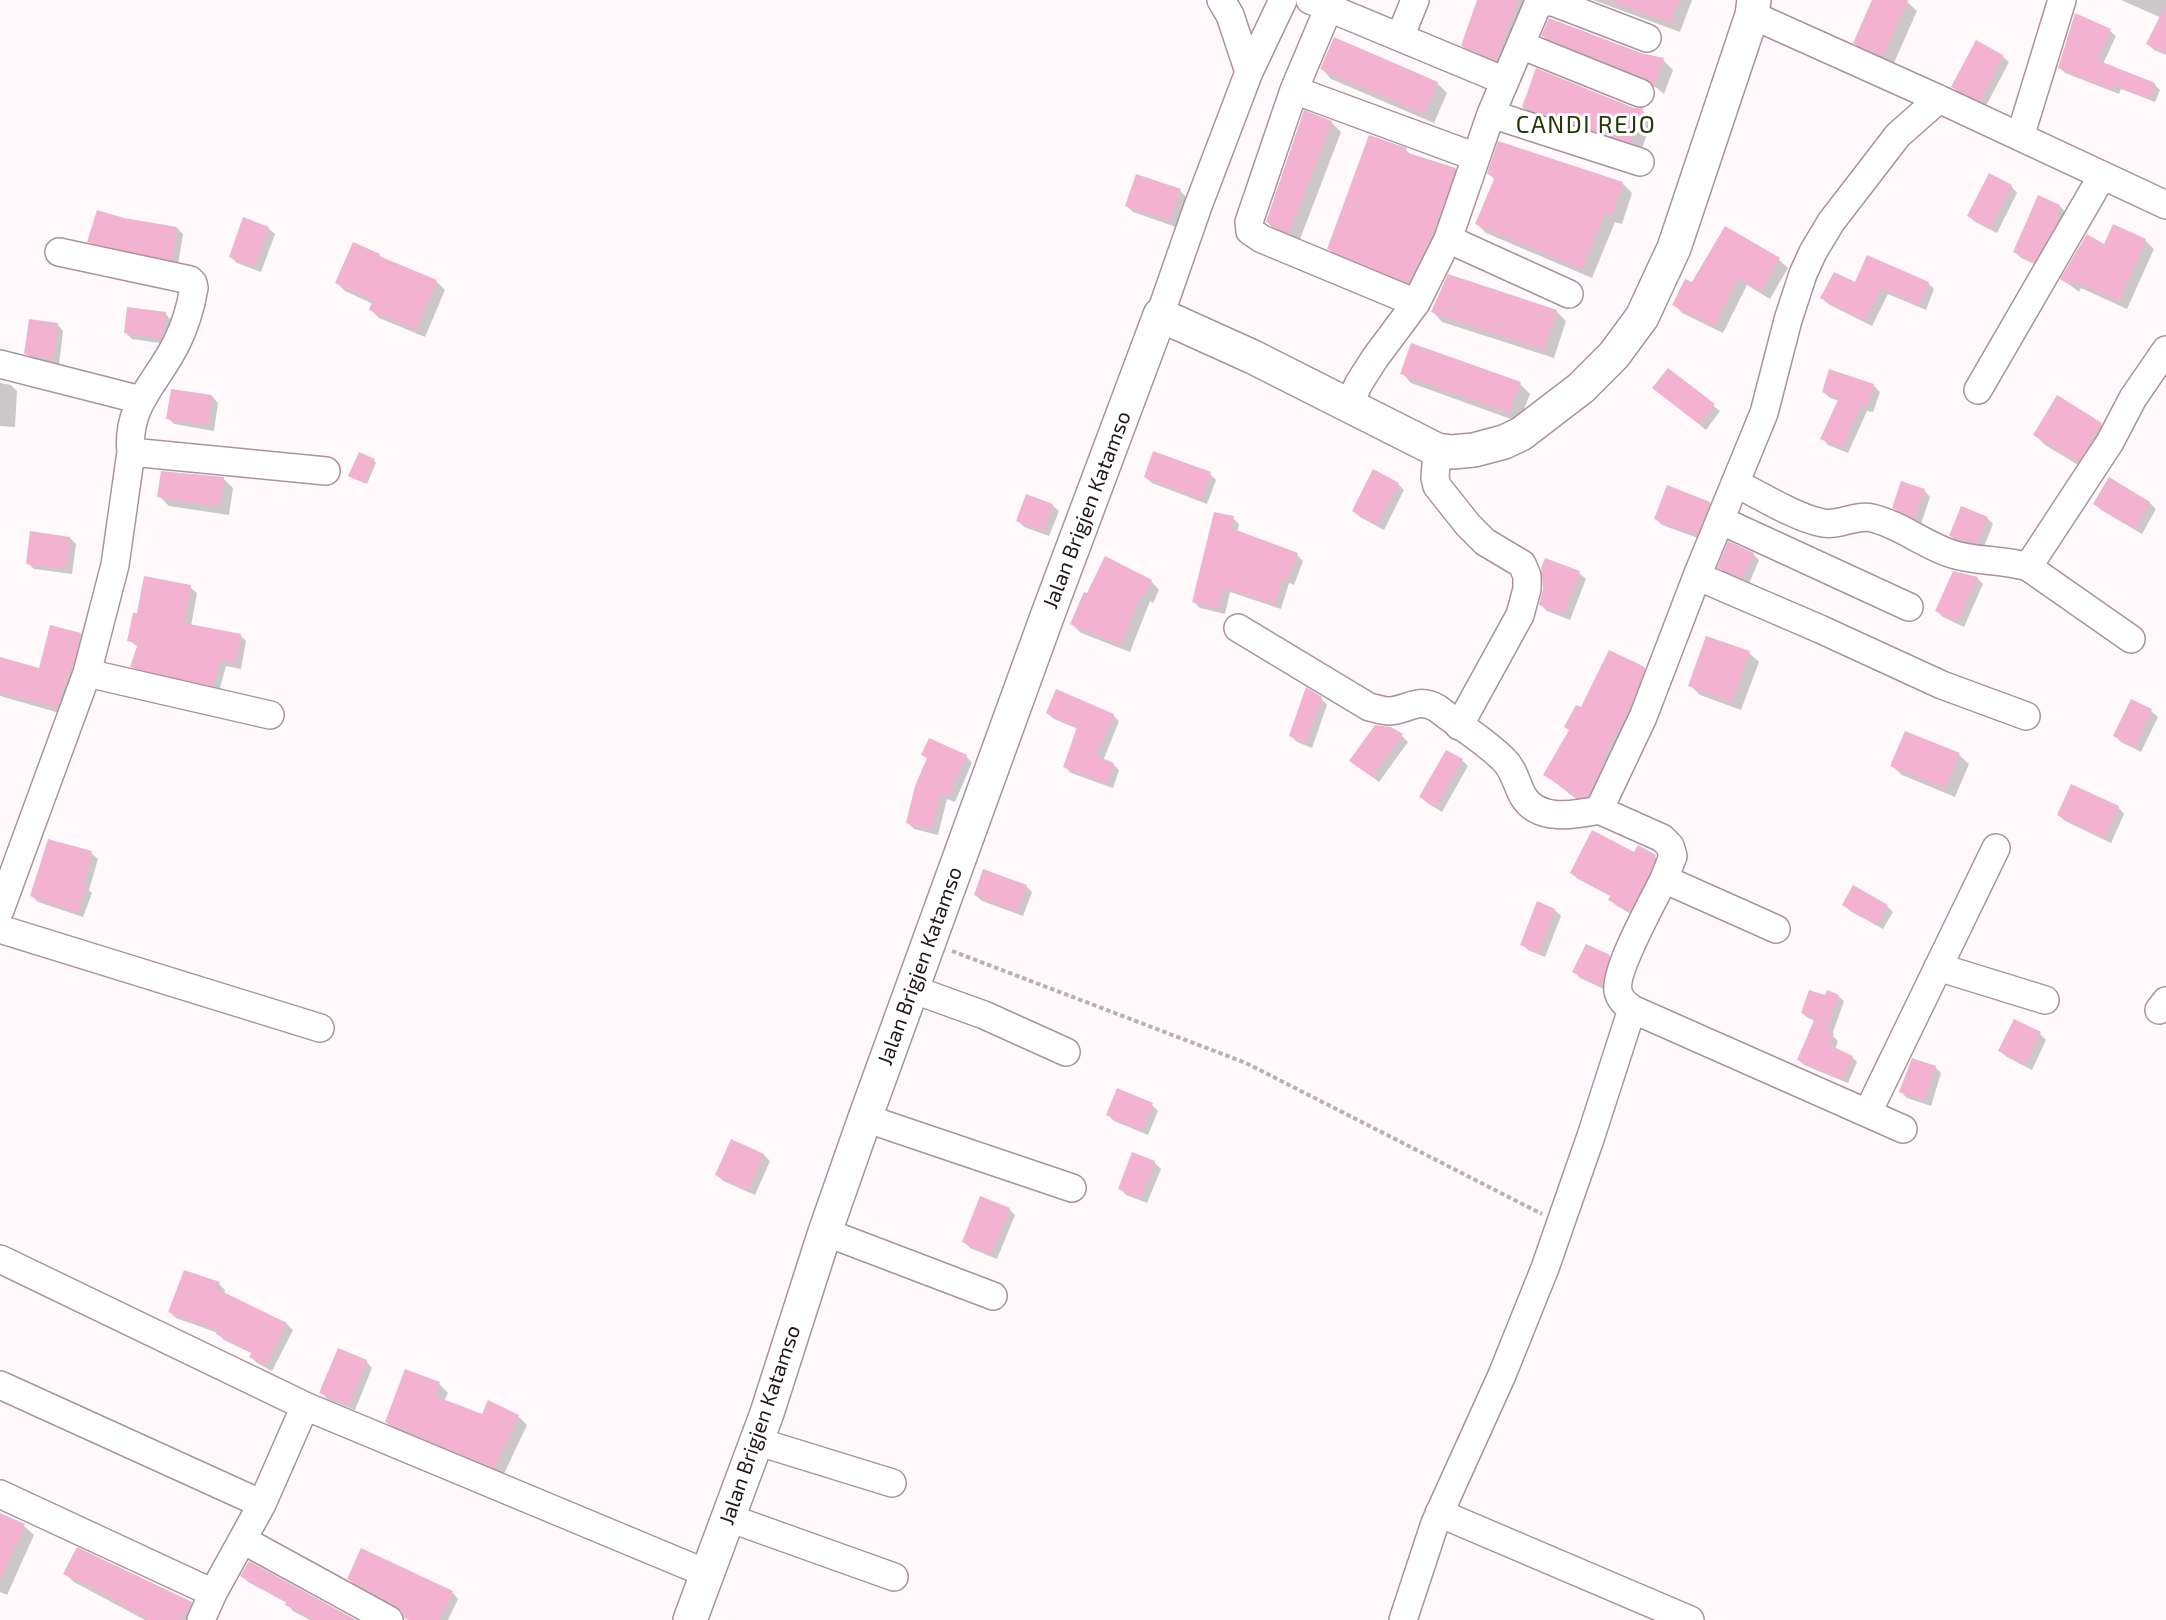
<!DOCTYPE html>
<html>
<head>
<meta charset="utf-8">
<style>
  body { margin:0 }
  canvas { display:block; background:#fff9fb }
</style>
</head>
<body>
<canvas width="2166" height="1620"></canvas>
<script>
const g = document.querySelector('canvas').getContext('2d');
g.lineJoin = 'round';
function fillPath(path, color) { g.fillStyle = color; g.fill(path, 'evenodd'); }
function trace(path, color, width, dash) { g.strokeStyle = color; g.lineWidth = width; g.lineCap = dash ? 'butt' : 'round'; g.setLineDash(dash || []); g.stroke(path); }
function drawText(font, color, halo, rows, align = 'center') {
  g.font = font + ' "Exo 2",sans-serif'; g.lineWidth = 6; g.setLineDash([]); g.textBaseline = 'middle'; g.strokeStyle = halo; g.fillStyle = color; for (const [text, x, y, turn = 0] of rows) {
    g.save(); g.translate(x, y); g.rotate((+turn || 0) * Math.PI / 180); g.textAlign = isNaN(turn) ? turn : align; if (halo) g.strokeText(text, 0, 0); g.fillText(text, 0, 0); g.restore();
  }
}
fillPath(new Path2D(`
  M1479,0H1531L1506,69L1472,55L1462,45Z
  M1593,0H1692L1680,32Z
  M1873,0H1905L1917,11L1893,65L1864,52L1854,43Z
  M2121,0H2166V14L2164,19Z
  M2166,30V55L2154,50L2148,44Z
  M2110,31L2116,36L2103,64L2154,84L2160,90L2155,102L2121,89L2119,94L2065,73L2059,67Z
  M1543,36L1663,60L1673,70L1664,94L1657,88L1553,46Z
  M2002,56L2009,62L1986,106L1959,93L1953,87Z
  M1322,69L1437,83L1447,93L1434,123L1331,79Z
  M1523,107L1642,110L1652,120L1641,151L1533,117Z
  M1331,122L1341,132L1299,242L1277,232L1267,222Z
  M1406,150L1411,155L1455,169L1465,179L1418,292L1339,259L1329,249Z
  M1489,174L1622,183L1632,193L1622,224L1615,222L1592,278L1486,233L1476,223L1495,180Z
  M2011,186L2017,193L1997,233L1975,222L1969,216Z
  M1180,191L1186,197L1176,227L1133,212L1127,206Z
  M2060,206L2066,213L2041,267L2021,258L2015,252Z
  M124,220L177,228L183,234L178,265L95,248L89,241Z
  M268,228L275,234L261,272L237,263L230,256Z
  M1725,228L1779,260L1788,268L1770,299L1747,285L1723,333L1682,313L1674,304L1692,284Z
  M2145,240L2154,249L2127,309L2081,288L2079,292L2062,279Z
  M379,255L382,259L437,282L445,290L425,337L379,318L370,309L373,304L345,291L337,283Z
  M1928,283L1934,289L1926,310L1888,294L1872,326L1828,304L1822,298L1856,284Z
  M1556,311L1566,321L1554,358L1442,322L1433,312Z
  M165,313L171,320L167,344L132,339L126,333Z
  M57,324L63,331L59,365L32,360L26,353Z
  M1668,370L1720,411L1706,430L1654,388Z
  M1830,371L1874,386L1880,392L1873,412L1867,411L1848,453L1828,445L1822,438L1839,401L1830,398L1823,392Z
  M1402,373L1520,384L1530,394L1519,422L1411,383Z
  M0,383L11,385L17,391L15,427L0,426Z
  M212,396L218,403L214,431L174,424L168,418Z
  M2101,424L2111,434L2088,471L2045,445L2035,435Z
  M374,461L376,463L367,484L353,478Z
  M1210,474L1216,480L1207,504L1152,483L1145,477Z
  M223,478L233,488L229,515L169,506L159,496Z
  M2109,479L2150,503L2156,509L2142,534L2101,510L2095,504Z
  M1398,484L1404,490L1384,530L1360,517L1353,511Z
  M1667,487L1710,503L1716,509L1703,540L1662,525L1656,519Z
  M1924,490L1930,497L1921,524L1900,514L1893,507Z
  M1052,505L1059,511L1049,536L1024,527L1017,520Z
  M1233,518L1239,524L1237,532L1297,555L1303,561L1294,585L1289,583L1281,609L1230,592L1225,614L1200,608L1194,602Z
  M1987,518L1993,524L1983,549L1957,542L1951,536Z
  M70,538L76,544L72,574L34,569L28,563Z
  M1753,554L1759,560L1749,584L1725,574L1719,567Z
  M1579,573L1586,579L1570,620L1547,611L1541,605L1544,589Z
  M1977,578L1983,584L1964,627L1943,617L1937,611Z
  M1151,581L1159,590L1153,603L1150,601L1130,652L1081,633L1072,624Z
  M190,587L197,593L191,626L240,635L246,641L241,669L226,666L219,691L138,673L132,666L138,647L129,640L138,615Z
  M80,634L87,641L63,714L0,696V658L40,670Z
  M1749,653L1759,662L1741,710L1700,695L1690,685Z
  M1644,668L1651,674L1594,802L1583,804L1545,775L1582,709Z
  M1321,698L1327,705L1312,748L1297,742L1291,736Z
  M2131,701L2151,711L2158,717L2141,752L2121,742L2115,736Z
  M1047,713L1113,715L1119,721L1103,761L1113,764L1119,770L1113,788L1071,773L1065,767L1078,729L1054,719Z
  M1402,736L1408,742L1379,782L1351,761Z
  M923,755L966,756L972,763L955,802L947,799L938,835L914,829L907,822L928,759Z
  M1959,755L1969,764L1955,797L1902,775L1892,766Z
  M1462,760L1468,766L1442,812L1427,803L1421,797Z
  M2118,807L2124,814L2111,843L2065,821L2058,815Z
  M91,853L98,859L89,890L92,893L83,917L38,902L31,895Z
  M1635,854L1655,857L1662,863L1636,917L1617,906L1610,900L1612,897L1578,879L1571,873Z
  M1026,886L1032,892L1023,916L982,901L975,895Z
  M1844,905L1887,906L1893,912L1883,929L1850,911Z
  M1555,910L1561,916L1545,957L1528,950L1522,944Z
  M1609,956L1616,963L1608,991L1580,978L1574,972Z
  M1838,996L1844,1001L1832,1035L1838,1041L1835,1049L1852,1057L1857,1062L1848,1083L1804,1065L1799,1060L1815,1021L1808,1018L1802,1013L1826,997Z
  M2040,1034L2046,1040L2032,1070L2007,1057L2000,1051Z
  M1935,1067L1941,1073L1931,1106L1907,1098L1901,1092Z
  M1152,1105L1158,1111L1148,1135L1114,1121L1108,1115Z
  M764,1155L770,1161L755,1195L723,1181L717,1175Z
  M1154,1162L1161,1169L1147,1203L1126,1195L1120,1188Z
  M1009,1209L1015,1215L997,1259L970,1248L963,1241Z
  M219,1284L225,1290L224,1294L287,1324L293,1330L272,1371L257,1363L251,1357L253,1354L224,1340L218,1333L176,1318L170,1312Z
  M366,1361L372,1368L355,1410L327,1399L321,1392Z
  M439,1384L448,1393L444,1401L483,1415L518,1416L527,1425L503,1476L395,1430L386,1422Z
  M0,1515L24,1526L34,1535L7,1595L0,1592Z
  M65,1574L191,1603L200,1611L195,1620H145L74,1582Z
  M242,1576L353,1620H310L293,1611L287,1604V1603L248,1582Z
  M349,1579L452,1592L458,1599L448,1620H409L404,1612L355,1585Z`), '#0003');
fillPath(new Path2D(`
  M1477,0H1518L1496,60L1461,46Z
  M1614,0H1679L1671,23L1613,2Z
  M1872,0H1908L1883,56L1853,43Z
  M2166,4V53L2146,44Z
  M2075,13L2111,29L2097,60L2155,83L2149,98L2115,85L2113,90L2058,68Z
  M1549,18L1641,53L1664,58L1654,86L1646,78L1541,36Z
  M1334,37L1438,82L1424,114L1320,69Z
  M1976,40L2003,55L1980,101L1951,87Z
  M1536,68L1634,108H1643L1631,143L1522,107Z
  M1304,110L1332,121L1289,233L1266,222Z
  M1369,135L1407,148L1405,152L1456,168L1433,233L1408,283L1327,249Z
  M1498,141L1623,182L1612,215L1605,213L1582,269L1475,224L1495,177L1487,174Z
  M1989,173L2012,185L1990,228L1967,216Z
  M1136,174L1181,189L1170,221L1125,206Z
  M2038,195L2060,205L2056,216L2059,218L2034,262L2013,252Z
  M97,210L124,218L177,227L172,260L87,242Z
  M243,217L269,227L255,266L229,257Z
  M2113,224L2146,239L2119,301L2073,281L2070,285L2060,279L2087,234L2104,244Z
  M1725,226L1780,258L1761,291L1738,278L1714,326L1672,305L1685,279L1692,282Z
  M353,242L380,254L379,256L437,280L416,330L369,310L373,300L335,283Z
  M1867,255L1929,282L1919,305L1881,288L1865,321L1820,298L1834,272L1855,282Z
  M1448,274L1557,310L1544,350L1431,312Z
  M127,307L166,312L161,338L124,333Z
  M29,319L58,323L53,359L24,354Z
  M1411,343L1521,382L1509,413L1400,374Z
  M1668,368L1715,404L1699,424L1652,388Z
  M1829,369L1874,384L1867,407L1861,405L1842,448L1820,439L1839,398L1822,392Z
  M171,389L212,395L208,425L166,419Z
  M2057,395L2102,423L2078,462L2033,435Z
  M1153,451L1211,472L1201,499L1144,477Z
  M359,452L375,459L364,483L348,476Z
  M1373,469L1399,483L1377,524L1352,511Z
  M161,471L224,477L220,506L157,497Z
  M2109,477L2150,502L2135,528L2093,504Z
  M1901,481L1925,489L1914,518L1892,508Z
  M1667,485L1710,502L1697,535L1654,519Z
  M1026,494L1053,504L1043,531L1016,521Z
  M1961,506L1988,517L1977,543L1949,536Z
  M1214,512L1234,516L1231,528L1298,553L1288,580L1283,578L1274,604L1224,587L1218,609L1192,602Z
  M30,531L70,537L66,569L26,564Z
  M1728,541L1754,553L1742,578L1717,568Z
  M1105,556L1152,580L1144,595L1141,594L1121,645L1070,624L1084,592L1087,593Z
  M1545,558L1580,571L1563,614L1539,605L1543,589L1541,568Z
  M1953,571L1978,577L1958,621L1935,611Z
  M144,576L191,585L184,623L241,634L235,663L220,660L213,686L130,667L138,643L127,641L133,613H137Z
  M50,625L81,633L72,668L70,667L57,708L0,692V657L39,668Z
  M1706,636L1750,651L1732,702L1688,686Z
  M1609,650L1645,667L1631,705L1601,762L1603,764L1588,796L1576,798L1568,793L1570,791L1543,775L1569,730L1564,727L1576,705L1581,707Z
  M1306,687L1322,697L1306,742L1289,736Z
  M1056,689L1114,714L1096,756L1114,763L1107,783L1063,767L1077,727L1046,713Z
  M2131,699L2152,709L2135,747L2113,736Z
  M1375,725L1391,727L1403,734L1372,777L1349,761Z
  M1905,731L1960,753L1945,788L1890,766Z
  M929,738L967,755L948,796L941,793L932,829L906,823L915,786L927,758L921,755Z
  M1446,750L1463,759L1436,806L1419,797Z
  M2071,784L2119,806L2104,838L2057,815Z
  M1592,830L1634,852L1638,845L1656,855L1650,873L1630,911L1608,900L1611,895L1570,873Z
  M48,839L92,851L83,884L86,885L77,912L30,896Z
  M983,869L1027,885L1017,911L974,895Z
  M1853,885L1888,905L1877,924L1842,905Z
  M1537,901L1555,909L1539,952L1520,945Z
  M1586,944L1610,955L1601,986L1572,972Z
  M1809,990L1825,995L1827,990L1839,995L1826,1031L1834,1034L1829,1045L1853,1056L1842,1079L1797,1060L1815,1018L1801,1013Z
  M2014,1019L2041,1032L2025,1064L1998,1051Z
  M1912,1058L1936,1066L1924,1100L1899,1092Z
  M1117,1088L1153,1103L1142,1130L1106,1115Z
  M731,1139L764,1154L748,1190L715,1175Z
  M1132,1152L1155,1161L1141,1198L1118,1189Z
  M980,1196L1010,1208L991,1254L962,1242Z
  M184,1270L220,1282L217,1289L287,1323L266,1365L249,1357L252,1352L216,1334L218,1330L168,1312Z
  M338,1348L367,1360L349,1405L319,1393Z
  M405,1369L440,1382L435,1396L482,1414L488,1400L519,1415L494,1468L385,1422Z
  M0,1513L25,1524L0,1580Z
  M77,1547L192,1602L182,1620H149L98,1590L63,1574Z
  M361,1548L453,1591L439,1620H409L404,1618L402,1611L397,1606L347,1579Z
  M249,1561L356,1620H314L285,1605L287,1601L240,1576Z`), '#f3b2cf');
const minor = new Path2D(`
  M1310,0L1505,81
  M1332,0L1294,90L1249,222L1250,231L1262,239L1416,303
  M1752,15L1939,99L2166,205
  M1400,37L1415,0
  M1521,45L1640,93
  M1249,72L1283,0
  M1294,90L1476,157
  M1491,114L1640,162
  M2020,137L2062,0
  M1448,239L1569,294
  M1160,315L1198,206L1249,72L1230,15L1221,0
  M0,364L141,400
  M1978,390L2102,176
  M1349,405L1359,383L1375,358L1416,303L1448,239L1491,114L1537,6L1541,2H1553L1647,38
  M1437,450L1435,478L1437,486L1468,525L1485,542L1522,564L1527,576V589L1520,615L1459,726
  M131,452L326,471
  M1735,483C1760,495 1796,518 1823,523C1840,526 1856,514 1872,518C1901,525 1924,545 1952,554C1976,562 2003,559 2028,567L2110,442L2133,398L2166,350
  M1720,520L1909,607
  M2028,567L2131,639
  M1697,576L1820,629L1942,685L2026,716
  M1238,628L1369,707C1375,708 1383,711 1389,711C1409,710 1416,697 1437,708C1458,725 1484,740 1503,759C1514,769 1516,783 1523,796C1538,822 1575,815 1599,810L1643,717L1697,576L1764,413L1788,320L1803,274L1813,252L1831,222L1898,135L1939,99
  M87,673L270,715
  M1599,810L1662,838L1670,846L1673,856L1664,879L1776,929
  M1664,879C1653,901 1614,971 1618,991C1620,1000 1625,1003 1632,1009L1903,1129
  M0,910L87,673L115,565L131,452C126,404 158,382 177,342C185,326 191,305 194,288L193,283L190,280L59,252
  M0,929L320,1028
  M1938,967L2045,1000
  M912,989L984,1015L1066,1052
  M2159,1010L2166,1001
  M1868,1112L1996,848
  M865,1118L1072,1188
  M825,1232L993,1296
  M0,1259L305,1406L708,1574
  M0,1385L262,1504
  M756,1441L892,1483
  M0,1494L213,1593
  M1439,1513L1690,1620
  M729,1518L894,1577
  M243,1540L389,1620
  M201,1620L213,1593L262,1504L305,1406
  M1403,1620L1435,1523L1502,1375L1545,1268L1591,1136L1632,1009`);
const major = new Path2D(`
  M690,1620L767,1413L825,1232L865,1118L1048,614L1160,315L1253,357L1437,450L1452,452L1474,450L1504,442L1521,434L1581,388L1614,355L1642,317L1674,248L1752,15L1754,0`);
trace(minor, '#ab929c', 30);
trace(major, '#ab929c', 36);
trace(new Path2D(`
  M952,951L1246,1063L1542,1214`), '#b8b1b4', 4, [4.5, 3]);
trace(minor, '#fff', 27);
trace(major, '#fff', 33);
drawText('21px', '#22181c', '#fff', [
  ["Jalan Brigjen Katamso",1087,510,-69],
  ["Jalan Brigjen Katamso",920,966,-70],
  ["Jalan Brigjen Katamso",760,1425,-71]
]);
g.letterSpacing = '1.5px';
drawText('24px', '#223906', '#fff', [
  ["CANDI REJO",1586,125]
]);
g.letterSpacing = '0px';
</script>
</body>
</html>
